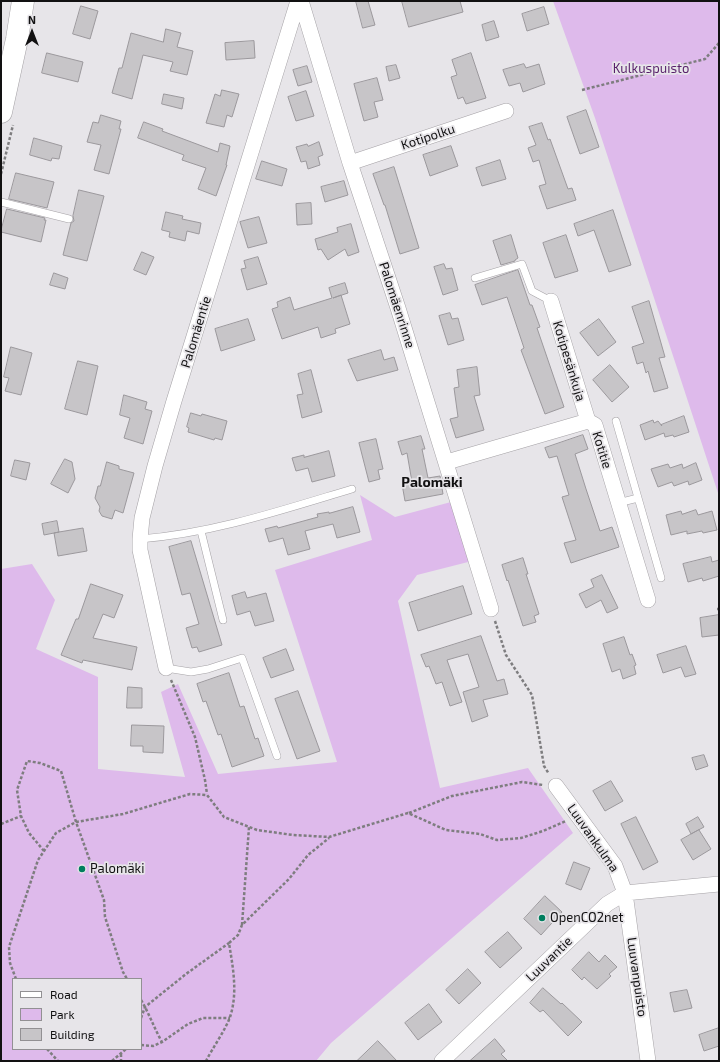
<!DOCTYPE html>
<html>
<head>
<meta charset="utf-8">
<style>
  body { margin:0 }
  #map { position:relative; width:720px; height:1062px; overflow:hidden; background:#e7e5e9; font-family:"Exo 2",sans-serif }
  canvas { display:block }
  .frame { position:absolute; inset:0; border:2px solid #121112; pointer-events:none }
  .legend { position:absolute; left:12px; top:978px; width:130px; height:72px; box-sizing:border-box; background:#e7e5e9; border:1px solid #929093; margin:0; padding:5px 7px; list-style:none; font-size:12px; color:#121112 }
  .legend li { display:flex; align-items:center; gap:8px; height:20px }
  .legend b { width:20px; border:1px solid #929093 }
  .north { position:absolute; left:12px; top:12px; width:40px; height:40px; -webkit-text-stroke:3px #e7e5e9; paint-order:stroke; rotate:0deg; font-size:11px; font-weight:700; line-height:16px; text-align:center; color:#121112 }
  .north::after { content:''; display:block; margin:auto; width:14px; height:18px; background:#121112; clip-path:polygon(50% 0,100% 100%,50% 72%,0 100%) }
</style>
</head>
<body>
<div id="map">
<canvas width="720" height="1062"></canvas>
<div class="frame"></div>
<ul class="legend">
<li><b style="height:5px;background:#fff"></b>Road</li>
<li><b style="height:11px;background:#debaeb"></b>Park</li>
<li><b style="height:11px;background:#c7c5c8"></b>Building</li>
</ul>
<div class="north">N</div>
</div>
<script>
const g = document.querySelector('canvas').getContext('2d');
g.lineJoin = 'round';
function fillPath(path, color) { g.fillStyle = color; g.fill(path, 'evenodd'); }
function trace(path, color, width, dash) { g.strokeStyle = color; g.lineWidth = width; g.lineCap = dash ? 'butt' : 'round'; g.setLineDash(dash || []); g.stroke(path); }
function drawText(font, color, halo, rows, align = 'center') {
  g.font = font + ' "Exo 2",sans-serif'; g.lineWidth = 3.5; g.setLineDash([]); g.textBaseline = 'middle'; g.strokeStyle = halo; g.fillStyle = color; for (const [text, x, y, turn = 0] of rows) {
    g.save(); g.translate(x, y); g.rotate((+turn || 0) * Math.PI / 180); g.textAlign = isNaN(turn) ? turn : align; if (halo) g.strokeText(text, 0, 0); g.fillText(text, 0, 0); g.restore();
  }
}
fillPath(new Path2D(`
  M553,1H719V496L595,118Z
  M360,495L395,517L451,502L472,561L417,575L398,601L440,788L528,768L573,833L331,1043L316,1061H1V569L32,564L55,600L36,649L98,677V769L185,777L161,692L178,684L218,774L337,762L275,570L372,540ZM13,979H141V1049H13Z`), '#debaeb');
const building = new Path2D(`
  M356,1H368L375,25L363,28Z
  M402,1H460L463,12L409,27Z
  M81,6L98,11L90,39L73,34Z
  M544,7L549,24L527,31L522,14Z
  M494,21L499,37L486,41L482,25Z
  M166,29L181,33L177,47L193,51L187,75L170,71L173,62L143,55L132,99L112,93L119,68H122L131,33L163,42Z
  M254,41L255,58L226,60L225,43Z
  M47,53L83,62L78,82L42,73Z
  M471,53L486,98L466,104L463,97L458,99L451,77L457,75L452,60Z
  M524,64L526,68L539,64L545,84L523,92L520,83L509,86L503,70Z
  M396,65L400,78L389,81L386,67Z
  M307,66L312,82L298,86L293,70Z
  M377,78L383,100L374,102L378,117L364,121L354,84Z
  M222,90L239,94L232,117L227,115L224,127L206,123L215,94L220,96Z
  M306,91L314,116L296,121L288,97Z
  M164,94L184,98L182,109L162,104Z
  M586,110L599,147L580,154L567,117Z
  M101,115L121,121L119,129H121L109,174L94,170L101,145L87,142L93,122L98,123Z
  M144,122L163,129L162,131L218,152L220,143L230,146L226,165H227L216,196L198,189L206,168L182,160L184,155L138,138Z
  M542,123L548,140L550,139L568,189L572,188L576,200L547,209L539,186L546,184L539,160L533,162L528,148L536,145L529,127Z
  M34,138L62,146L59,159L52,158L51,161L30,155Z
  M319,142L323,155L318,157L320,165L308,169L306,161L301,162L296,147L307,144L308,146Z
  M451,146L458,166L430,176L423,155Z
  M500,160L506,179L482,186L476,168Z
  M262,161L287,169L282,186L256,179Z
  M394,167L419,248L400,254L385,205H384L373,174Z
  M16,173L54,182L47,208L9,199Z
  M344,181L348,195L325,202L321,187Z
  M79,190L104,196L87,261L63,255L71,223L74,221L73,216Z
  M311,203L312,224L297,225L296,204Z
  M7,209L45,218L44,220H46L41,242L1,232Z
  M613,210L631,265L609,272L594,230L578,236L574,224Z
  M166,212L183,216L182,219L201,223L199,234L187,231L185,241L169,237L170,232L162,230Z
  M259,217L267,243L248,248L240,222Z
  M351,224L359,252L348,256L345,249L328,260L321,249L318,250L315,239L338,232L337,228Z
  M511,235L518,258L515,260V261L501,265L493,241Z
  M566,235L578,271L555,278L543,243Z
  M142,252L154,257L146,275L134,270Z
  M258,257L267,284L247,290L241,269L246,268L244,261Z
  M444,264L446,269L452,268L458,290L443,295L434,267Z
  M518,270L530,305H532L540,327L537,328L564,407L545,414L521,350L524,348L507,297L482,305L475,285Z
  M54,273L68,278L65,289L50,285Z
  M345,283L348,293L333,298L341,295L350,324L335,329L336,333L321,338L318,327L282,339L272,309L278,307L277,302L290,297L294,310L332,298L329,288Z
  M649,301L665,357L659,358L668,388L654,392L648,371L646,373L643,362L637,364L632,347L644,343L632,307Z
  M450,313L452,319L458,318L464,340L448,345L439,316Z
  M248,319L255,340L221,351L215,329Z
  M599,319L616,342L598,356L580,333Z
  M11,347L32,353L21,395L5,391L9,378L4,377Z
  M381,350L384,360L394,357L398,370L357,381L348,360Z
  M78,361L98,366L87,415L65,409Z
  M610,365L629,387L612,402L593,380Z
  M477,367L480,395L474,396L484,430L456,438L450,419L458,417L454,388L459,387L457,370Z
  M311,370L322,412L302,418L297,395L303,394L298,374Z
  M124,395L147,402L145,409L152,411L143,444L124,438L130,418L120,415Z
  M191,413L201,416L202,414L227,421L222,440L215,438L214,440L188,432L189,428L187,427Z
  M684,416L689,432L674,437L673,435L665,437L664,433L645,440L640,425L653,420L654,423L658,421L662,426L661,425Z
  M583,435L588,449L575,454L586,489L600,531L612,527L619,547L571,563L564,543L576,540L562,497L569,495L557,456L549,458L545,448Z
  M421,436L425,449H422L428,478L440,476L443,494L405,501L402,484L412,482L407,453L402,455L398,442Z
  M376,439L383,469L378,470L380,479L369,482L359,443Z
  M329,451L335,476L312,482L308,468L296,471L292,458L304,455V457Z
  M65,459L72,462L75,479L68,493L51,484Z
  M15,460L30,463L26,480L11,476Z
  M107,462L119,466V469L134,473L123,513L115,510L112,519L102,516L99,511L100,507L95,498L98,486H100Z
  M696,463L702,480L689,485L688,481L674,486L672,482L658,487L651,469L668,464L670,468L682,464L683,468Z
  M353,507L360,532L337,538L333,524L305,531L310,549L288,555L283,538L269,542L265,529L277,526L278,528L318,517L317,514L329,512V513Z
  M696,510L698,515L712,511L717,530L703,533L702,531L687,534V531L671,535L666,515L681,511L682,514Z
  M57,521L59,532L83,528L87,551L58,556L54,533L59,532L44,535L42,524Z
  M191,541L222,645L199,652L197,647L192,648L186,628L199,624L190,593L182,595L169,547Z
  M711,557L712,562L719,560V576L703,581L702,578L688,582L683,564Z
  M523,558L528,574H526L539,614L534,616L536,622L523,626L508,580L507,581L502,565Z
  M602,575L618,608L607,613L601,600L586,608L579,594L594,587L591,580Z
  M91,584L123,595L114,618L103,614L93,638L137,647L132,670L83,660L82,663L61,655L76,619H78Z
  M463,586L472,614L418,631L409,603Z
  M245,592L247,598L266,593L274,621L255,626L250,611L237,615L232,596Z
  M719,615V635L702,637L700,618Z
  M481,636L497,681L504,679L508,694L483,700L488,716L472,722L463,692L479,687L468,654L447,660L462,702L450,706L442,682L436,684L429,666L426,667L421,655Z
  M624,637L630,655L632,654L636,665L634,666L636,674L623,679L620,669L612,672L603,644Z
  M686,646L696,674L685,677L681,667L663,673L657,655Z
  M286,649L294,670L271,678L263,658Z
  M229,673L240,707L244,706L255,739L258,738L264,756L232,767L221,734L218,735L206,701L203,702L197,684Z
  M128,687L142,688V708H127Z
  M298,691L320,751L297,759L275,699Z
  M132,725L164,726L163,753L143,752V746H131Z
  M704,755L708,766L696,770L692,758Z
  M611,781L623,801L605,811L593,791Z
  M636,817L658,862L643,870L621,824Z
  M698,817L704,827L691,834L686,824Z
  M699,830L711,849L693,860L681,840Z
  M574,862L590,868L581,890L566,884Z
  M545,896L562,912L541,935L524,919Z
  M508,932L522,948L500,968L485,952Z
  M589,952L599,962L605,955L617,967L609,974L611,976L597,989L584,977L582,980L572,970Z
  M468,969L481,983L459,1004L446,990Z
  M543,988L561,1004L562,1003L582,1022L568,1036L543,1010L540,1012L530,1003Z
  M687,990L692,1008L674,1012L670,993Z
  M429,1004L442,1022L418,1040L405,1023Z
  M719,1028V1046L704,1051L699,1035Z
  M495,1039L505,1051L501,1054L508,1061H470Z
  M378,1041L397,1061H357Z`);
fillPath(building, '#c7c5c8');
trace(building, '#9b989c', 1);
const service = new Path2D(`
  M1,202L69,219
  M475,278L522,264L532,291L551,301
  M616,421L661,578
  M618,503L638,498
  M201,531L223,620
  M140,539C214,533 282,510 352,489
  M166,668L191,672L208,669L242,658L277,756`);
const minor = new Path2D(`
  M301,1L350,163L398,308L491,609
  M350,163L506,111
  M551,301L588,421
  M447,462L588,421L595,425L648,600
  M166,668L140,550V539L142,518L155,466L174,401L298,1
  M556,786L615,866L625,893L648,1061
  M442,1061L607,904L625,893L719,884`);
const primary = new Path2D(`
  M1,112L17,39L23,1`);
trace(service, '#a5a2a6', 8);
trace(minor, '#a5a2a6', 16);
trace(primary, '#a5a2a6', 23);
trace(new Path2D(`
  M582,90L705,59L719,43
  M1,174L13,125
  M717,609H719
  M495,621L506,655L532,695L544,766L549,774
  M171,680L195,737L205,780L207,794
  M409,813L452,796L522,782L543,785
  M1,824L21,816
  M44,851L29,833L21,816L17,790L27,761L40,763L61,771L76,822L104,900L105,917L123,972L127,979
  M242,925L249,827
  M16,979L10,963L9,947L38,860L56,833L76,822L123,814L190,794L207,795L224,817L257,830L293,835L329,837L408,813L446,830L480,834L497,840L521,838L543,831L566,821
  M141,1000C149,1013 154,1028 162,1042
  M141,1018L145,1007L186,974L229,943
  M141,1045L153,1046L162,1042L188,1024L203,1018H230
  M47,1049L58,1061
  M121,1054V1061
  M112,1061L126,1049
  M206,1061C212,1049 226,1029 230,1017C238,993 233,968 229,943L238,935L242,925L289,879L308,855L329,838`), '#7e7d7f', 2.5, [3, 2]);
trace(service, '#fff', 7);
trace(minor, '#fff', 15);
trace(primary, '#fff', 22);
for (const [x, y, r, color] of [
  [82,869,4,"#007e5e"],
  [542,918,4,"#007e5e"]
]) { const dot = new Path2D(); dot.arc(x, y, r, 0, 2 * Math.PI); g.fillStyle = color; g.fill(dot); trace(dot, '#e7e5e9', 1.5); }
drawText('13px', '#571f6a', '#e7e5e9', [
  ["Kulkuspuisto",651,69]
]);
drawText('13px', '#121112', '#e7e5e9', [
  ["Kotipolku",428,137,-18],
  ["Palomäenrinne",397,305,72],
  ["Palomäentie",196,332,-73],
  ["Kotipesänkuja",569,361,73],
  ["Kotitie",602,450,73],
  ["Luuvankulma",593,838,55],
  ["Luuvantie",549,959,-44],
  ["Luuvanpuisto",637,977,82]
]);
drawText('13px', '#121112', '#e7e5e9', [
  ["Palomäki",90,869],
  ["OpenCO2net",550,918]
], 'left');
drawText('bold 14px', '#121112', '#e7e5e9', [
  ["Palomäki",432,482]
]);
</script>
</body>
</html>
